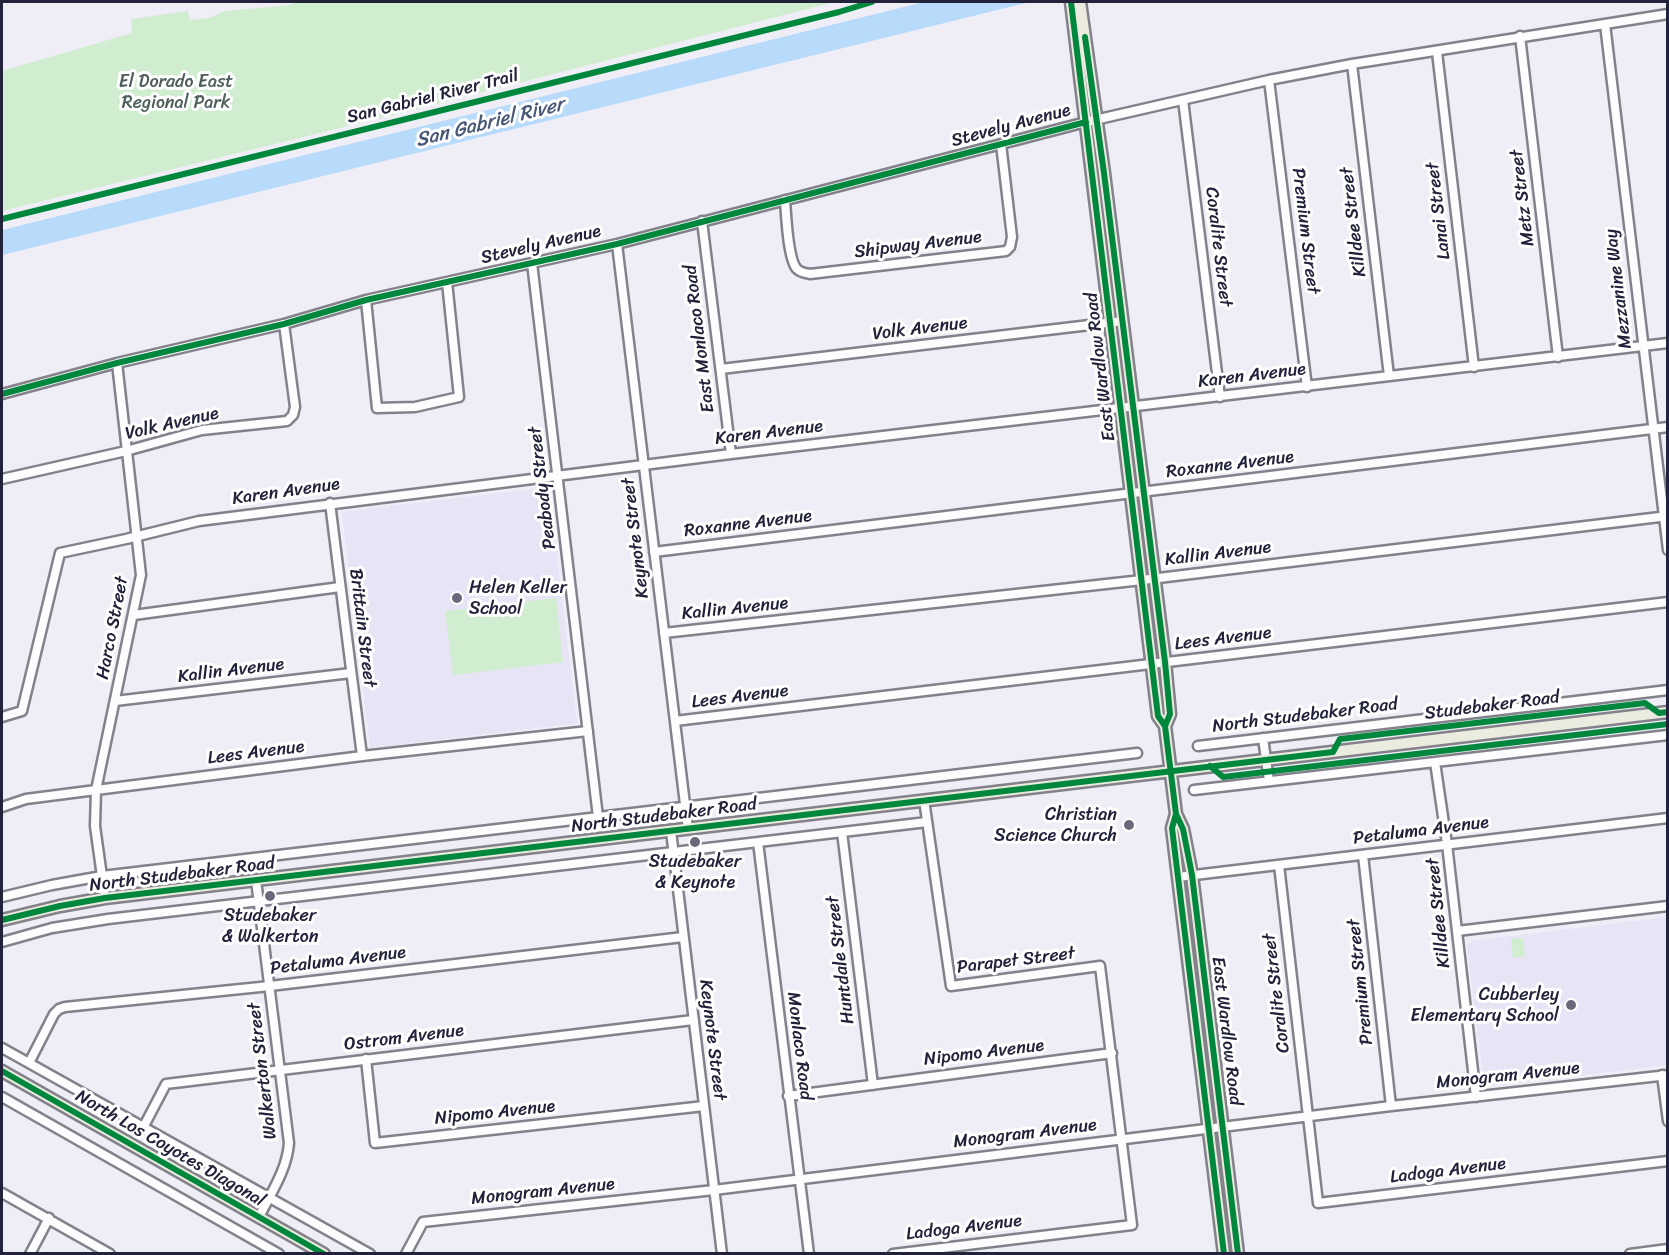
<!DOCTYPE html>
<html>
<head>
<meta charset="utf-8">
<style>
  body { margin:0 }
  #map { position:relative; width:1669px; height:1255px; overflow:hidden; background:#efeef6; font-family:Sriracha,sans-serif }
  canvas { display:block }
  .frame { position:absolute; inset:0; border:3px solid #22223b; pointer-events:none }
</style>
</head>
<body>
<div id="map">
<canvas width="1669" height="1255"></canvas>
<div class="frame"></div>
</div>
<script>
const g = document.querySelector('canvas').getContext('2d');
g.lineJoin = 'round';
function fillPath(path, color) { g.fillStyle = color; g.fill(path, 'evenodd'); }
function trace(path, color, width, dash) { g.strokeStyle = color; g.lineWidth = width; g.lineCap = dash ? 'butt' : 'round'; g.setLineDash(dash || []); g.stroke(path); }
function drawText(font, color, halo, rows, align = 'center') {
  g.font = font + ' Sriracha,sans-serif'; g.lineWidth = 6; g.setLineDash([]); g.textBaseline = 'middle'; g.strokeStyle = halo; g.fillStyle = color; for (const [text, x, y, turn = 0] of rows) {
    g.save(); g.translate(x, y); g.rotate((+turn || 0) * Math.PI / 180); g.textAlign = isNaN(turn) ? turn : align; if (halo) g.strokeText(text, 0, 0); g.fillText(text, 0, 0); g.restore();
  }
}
fillPath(new Path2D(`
  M549,487L577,723L370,748L342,512Z
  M1667,917V1065L1486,1087L1484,1083L1467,946L1471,941Z`), '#e6e4f5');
fillPath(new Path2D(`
  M293,2H835L405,112L2,211V71L132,33L131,19L188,11L190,20L209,18L225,11L290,5Z
  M556,598L563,662L453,675L445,611Z
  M1523,938L1525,956L1513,958L1511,939Z`), '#d1edcf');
fillPath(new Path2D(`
  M924,2H1030L2,255V230Z`), '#b8dafb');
const minor = new Path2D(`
  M1605,24L1668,550
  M1520,36L1558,357
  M1437,52L1474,367
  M1352,64L1389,376
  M1269,80L1307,387
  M1183,100L1220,397
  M785,200C786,214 788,260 797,269C801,273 806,273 810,274L1006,251L1010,247L1012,237L1001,144
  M702,221L731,454
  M617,244L688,829
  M532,263L598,817
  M366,300L377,408L415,407L459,397L447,282
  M721,369L1123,321
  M2,394L117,363L284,324L366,300L617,244L1086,122L1269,80L1352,64L1668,14
  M2,479L126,451L202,430L287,421L293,415L295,407L284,324
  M330,503L362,756
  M654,552L1668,427
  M134,615L340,587
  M664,633L1142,580L1668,516
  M115,701L351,673
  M2,717L22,711L60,553L126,539L199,521L731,454L1668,343
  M675,721L1668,602
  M1263,738L1269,781
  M1198,746L1668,690
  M1435,762L1447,844L1476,1097
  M1194,790L1668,735
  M2,807L26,799L96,790L362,756L588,731
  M671,831L722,1254
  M842,832L873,1085
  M758,842L809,1254
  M1363,855L1391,1106
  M1279,865L1318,1203L1668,1161
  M1178,877L1668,818
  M256,880L289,1143C287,1170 271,1193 259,1217
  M2,897L52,885L102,876L1137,753
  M105,898L95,826L96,790L141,575L117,363
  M1457,931L1668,906
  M2,942L52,928L108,919L927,822
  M2,1048L370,1254
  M366,1059L375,1143L704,1106
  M29,1063L54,1014L59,1009L65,1007L270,986L683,937
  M1662,1075L1668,1121
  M788,1096L1112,1053
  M2,1097L279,1254
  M144,1126L166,1084L693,1020
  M2,1193L110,1254
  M30,1254L49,1218
  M406,1254L423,1222L714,1190L1391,1106L1668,1075
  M893,1254L1132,1225L1100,966L951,986L924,800
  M1630,1254L1668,1249`);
const major = new Path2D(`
  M1071,2L1158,716L1165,726L1176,814L1183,829L1192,875L1238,1254
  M1080,2L1104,173L1165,662L1170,714L1165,726
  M1176,814L1172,828L1224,1254
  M2,920L60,906L105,898L1668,712
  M2,1071L324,1254`);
trace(minor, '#83828b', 13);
trace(major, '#83828b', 15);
trace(minor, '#fdfcfe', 8);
trace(major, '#ecebe0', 10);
trace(new Path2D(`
  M1071,2L1158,716L1165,726L1176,814L1183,829L1192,875L1238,1254
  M1085,37L1104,173L1165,662L1170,714L1165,726
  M2,219L839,12L872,2
  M2,394L117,363L284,324L366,300L617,244L1086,122
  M1210,766L1223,777L1668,724
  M1176,814L1172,828L1224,1254
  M2,920L60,906L105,898L1333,752L1340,739L1645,703L1659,713L1668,712
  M2,1071L324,1254`), '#00873e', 6);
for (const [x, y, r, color] of [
  [457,598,6,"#6a697c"],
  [1129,825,6,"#6a697c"],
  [695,842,6,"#6a697c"],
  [270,896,6,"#6a697c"],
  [1571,1005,6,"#6a697c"]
]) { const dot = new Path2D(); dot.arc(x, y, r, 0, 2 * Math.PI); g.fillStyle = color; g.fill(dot); trace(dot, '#fff', 2); }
drawText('18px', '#4f5f5e', '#fff', [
  ["El Dorado East",176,82],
  ["Regional Park",176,103]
]);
drawText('18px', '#22223b', '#fff', [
  ["San Gabriel River Trail",433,97,-14],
  ["Stevely Avenue",1011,126,-15],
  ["Metz Street",1523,198,-97],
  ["Lanai Street",1439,211,-97],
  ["Killdee Street",1354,222,-97],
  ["Premium Street",1305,231,83],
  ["Stevely Avenue",541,245,-13],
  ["Shipway Avenue",918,245,-7],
  ["Coralite Street",1218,247,83],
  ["Mezzanine Way",1619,289,-97],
  ["Volk Avenue",920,329,-7],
  ["East Monlaco Road",700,339,-97],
  ["East Wardlow Road",1101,367,-97],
  ["Karen Avenue",1252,376,-7],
  ["Volk Avenue",172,424,-13],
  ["Karen Avenue",769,433,-7],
  ["Roxanne Avenue",1230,465,-7],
  ["Peabody Street",543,488,-97],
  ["Karen Avenue",286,492,-8],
  ["Roxanne Avenue",748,524,-7],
  ["Keynote Street",636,538,-97],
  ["Kallin Avenue",1218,554,-7],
  ["Kallin Avenue",735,609,-6],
  ["Harco Street",113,628,-79],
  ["Brittain Street",362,628,83],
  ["Lees Avenue",1223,639,-7],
  ["Kallin Avenue",231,671,-7],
  ["Lees Avenue",740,697,-7],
  ["Studebaker Road",1492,706,-7],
  ["North Studebaker Road",1305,716,-7],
  ["Lees Avenue",256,753,-7],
  ["North Studebaker Road",664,816,-7],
  ["Petaluma Avenue",1421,831,-7],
  ["North Studebaker Road",182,875,-7],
  ["Killdee Street",1439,913,-96],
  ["Huntdale Street",841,960,-97],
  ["Petaluma Avenue",338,961,-7],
  ["Parapet Street",1016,961,-7],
  ["Premium Street",1361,982,-96],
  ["Coralite Street",1277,993,-97],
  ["East Wardlow Road",1226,1031,83],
  ["Ostrom Avenue",404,1038,-7],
  ["Keynote Street",712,1040,83],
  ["Monlaco Road",799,1046,83],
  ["Nipomo Avenue",984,1053,-7],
  ["Walkerton Street",263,1071,-97],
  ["Monogram Avenue",1508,1076,-6],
  ["Nipomo Avenue",495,1113,-6],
  ["Monogram Avenue",1025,1134,-7],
  ["North Los Coyotes Diagonal",170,1149,30],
  ["Ladoga Avenue",1448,1171,-7],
  ["Monogram Avenue",543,1192,-6],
  ["Ladoga Avenue",964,1228,-7]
]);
drawText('18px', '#22223b', '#fff', [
  ["Helen Keller",469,588,"left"],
  ["School",469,609,"left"],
  ["Christian",1117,815],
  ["Science Church",1117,836],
  ["Studebaker",695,862,"center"],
  ["& Keynote",695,883,"center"],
  ["Studebaker",270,916,"center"],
  ["& Walkerton",270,937,"center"],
  ["Cubberley",1559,995],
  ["Elementary School",1559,1016]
], 'right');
drawText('italic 20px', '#485775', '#fff', [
  ["San Gabriel River",490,123,-14]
]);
</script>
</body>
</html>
